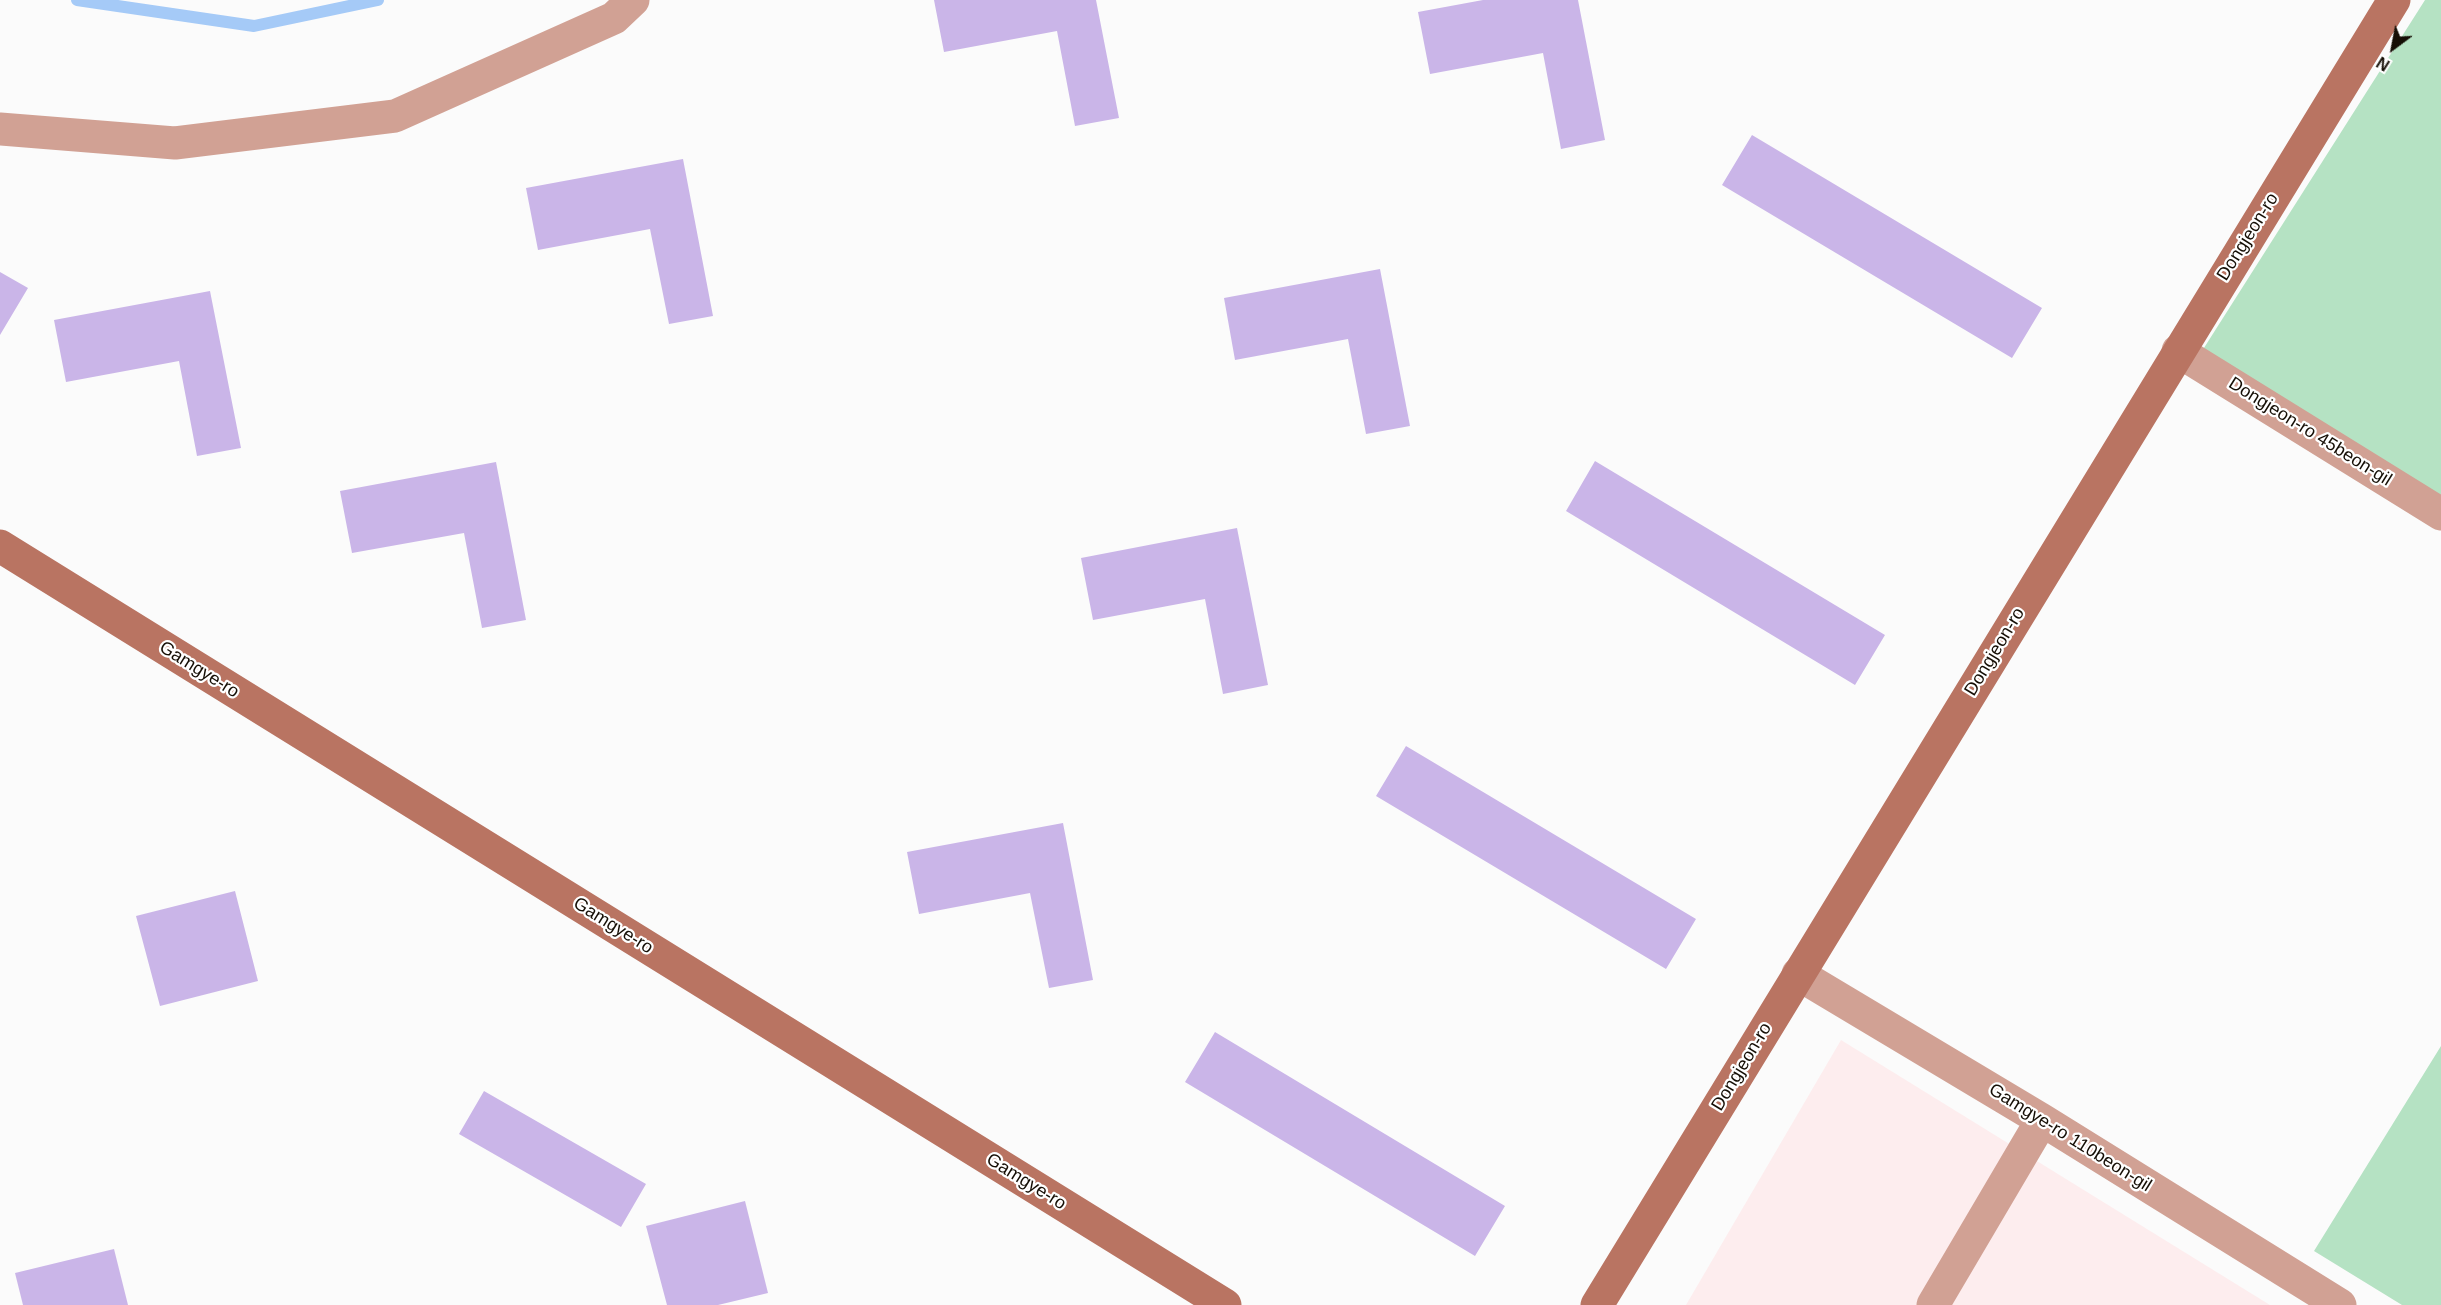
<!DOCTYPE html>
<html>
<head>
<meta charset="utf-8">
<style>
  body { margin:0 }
  #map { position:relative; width:2441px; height:1305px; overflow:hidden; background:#fbfbfb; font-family:Helvetica,sans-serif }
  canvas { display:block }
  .north { position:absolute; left:2363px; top:18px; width:60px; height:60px; -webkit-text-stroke:4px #fff; paint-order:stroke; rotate:212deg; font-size:16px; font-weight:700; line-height:24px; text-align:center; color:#150e05 }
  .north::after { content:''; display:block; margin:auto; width:21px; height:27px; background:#150e05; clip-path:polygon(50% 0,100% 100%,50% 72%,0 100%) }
</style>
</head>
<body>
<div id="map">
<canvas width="2441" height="1305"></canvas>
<div class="north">N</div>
</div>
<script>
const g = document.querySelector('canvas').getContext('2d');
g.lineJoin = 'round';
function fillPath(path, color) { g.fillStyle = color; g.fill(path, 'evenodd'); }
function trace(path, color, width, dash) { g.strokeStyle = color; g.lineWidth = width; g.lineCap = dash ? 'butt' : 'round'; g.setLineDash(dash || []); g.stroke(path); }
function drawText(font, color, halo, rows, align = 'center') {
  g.font = font + ' Helvetica,sans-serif'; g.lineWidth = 4.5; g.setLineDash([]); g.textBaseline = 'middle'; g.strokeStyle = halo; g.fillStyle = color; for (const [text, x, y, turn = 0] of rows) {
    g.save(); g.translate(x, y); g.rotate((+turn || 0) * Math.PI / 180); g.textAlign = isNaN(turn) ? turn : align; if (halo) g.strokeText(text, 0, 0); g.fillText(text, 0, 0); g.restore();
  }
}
fillPath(new Path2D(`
  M1841,1040L2270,1305H1686Z`), '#fdedee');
fillPath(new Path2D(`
  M2425,0H2441V501L2202,351Z
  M2441,1046V1305H2402L2314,1251Z`), '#b5e2c3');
trace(new Path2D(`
  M77,0L254,26L378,0`), '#a5caf7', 12);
fillPath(new Path2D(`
  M934,0H1096L1119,118L1075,126L1057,31L944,52Z
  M1483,0H1578L1605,140L1561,149L1543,53L1430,74L1418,12Z
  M1752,135L2042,308L2012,358L1722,185Z
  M683,159L713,316L669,324L650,229L538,250L526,188Z
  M1380,269L1410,426L1366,434L1348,339L1235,360L1224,298Z
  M0,272L28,288L0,335Z
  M210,291L241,448L197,456L179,361L66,382L54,320Z
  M1595,461L1885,635L1855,685L1566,511Z
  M496,462L526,620L482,628L464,533L352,553L340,491Z
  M1237,528L1268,685L1223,694L1205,599L1093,620L1081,558Z
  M1406,746L1696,919L1666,969L1376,796Z
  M1063,823L1093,980L1049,988L1030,893L919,914L907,852Z
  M235,891L258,981L160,1006L136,916Z
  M1215,1032L1505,1206L1475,1256L1185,1082Z
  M484,1091L646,1184L621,1227L459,1134Z
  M745,1201L768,1293L718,1305H667L646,1226Z
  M114,1249L128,1305H23L15,1273Z`), '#cab5e8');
trace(new Path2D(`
  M0,129L175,143L395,116L614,18L633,0
  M2178,351L2441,514
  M1798,974L2042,1120L2340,1305
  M1933,1305L2042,1120`), '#d1a194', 33);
trace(new Path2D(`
  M0,546L1225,1305
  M1597,1305L2394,0`), '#b97462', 33);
drawText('18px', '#150e05', '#fff', [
  ["Dongjeon-ro",2248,237,-58],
  ["Dongjeon-ro 45beon-gil",2310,432,32],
  ["Dongjeon-ro",1995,652,-59],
  ["Gamgye-ro",199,670,32],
  ["Gamgye-ro",613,926,32],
  ["Dongjeon-ro",1742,1067,-59],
  ["Gamgye-ro 110beon-gil",2070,1138,32],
  ["Gamgye-ro",1026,1182,32]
]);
</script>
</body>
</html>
